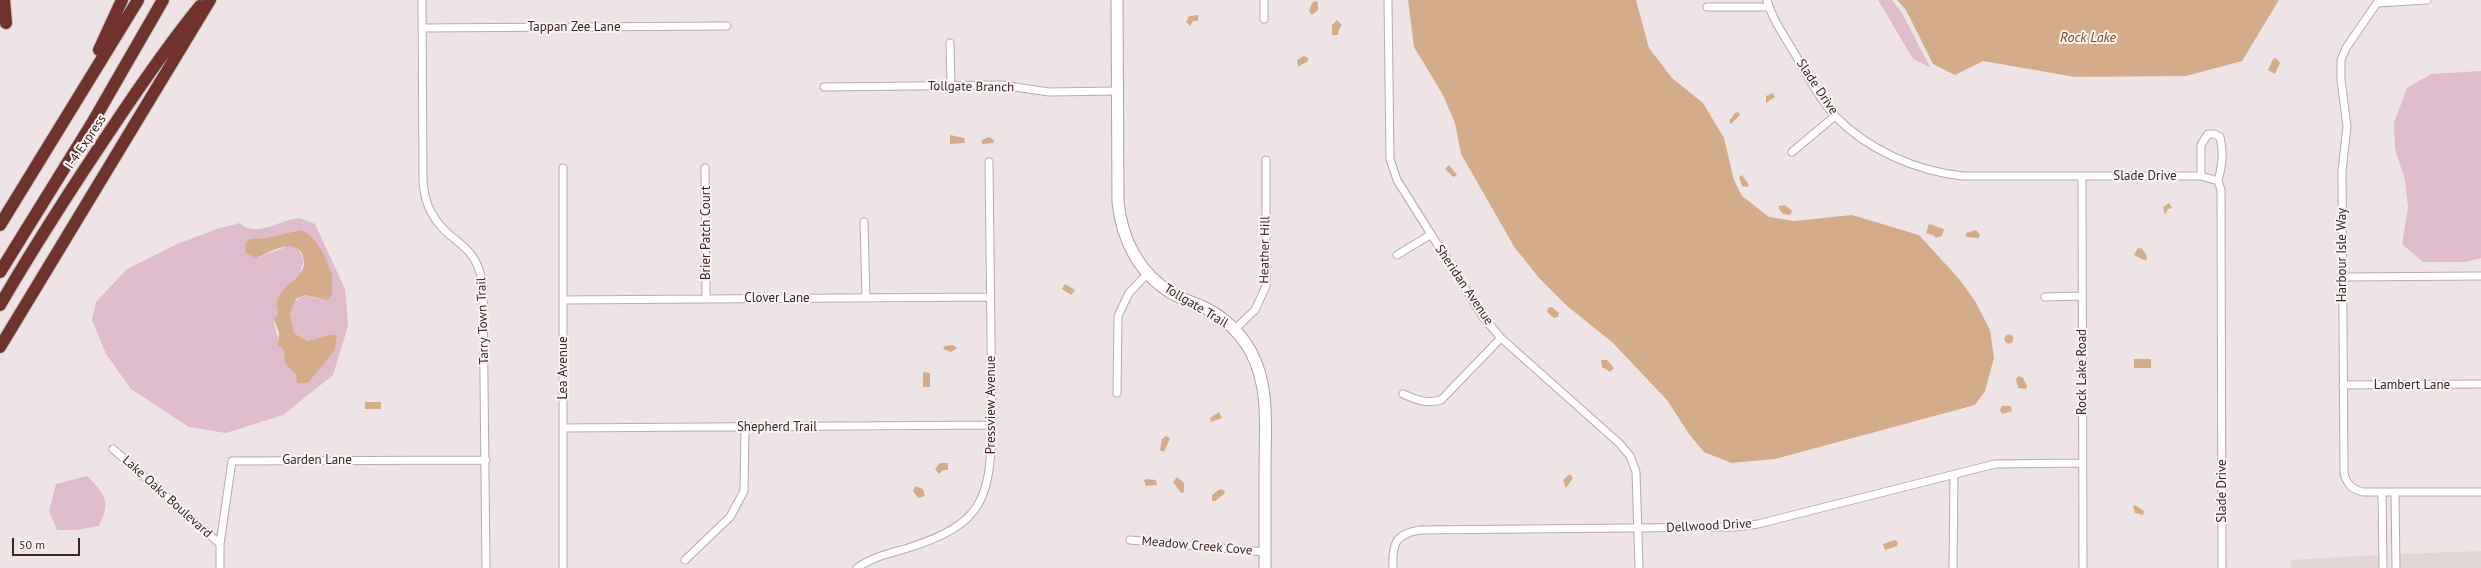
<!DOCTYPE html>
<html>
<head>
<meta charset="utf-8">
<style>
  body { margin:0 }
  #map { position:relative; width:2481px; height:568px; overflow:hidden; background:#eee4e5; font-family:"PT Sans",sans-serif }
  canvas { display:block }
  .scale { position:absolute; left:12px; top:538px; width:68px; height:18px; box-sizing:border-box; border:2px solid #412322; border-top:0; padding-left:5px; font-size:12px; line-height:14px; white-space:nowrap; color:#412322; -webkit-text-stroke:3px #faf4f6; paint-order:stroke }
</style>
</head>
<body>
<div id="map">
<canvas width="2481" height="568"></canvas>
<div class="scale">50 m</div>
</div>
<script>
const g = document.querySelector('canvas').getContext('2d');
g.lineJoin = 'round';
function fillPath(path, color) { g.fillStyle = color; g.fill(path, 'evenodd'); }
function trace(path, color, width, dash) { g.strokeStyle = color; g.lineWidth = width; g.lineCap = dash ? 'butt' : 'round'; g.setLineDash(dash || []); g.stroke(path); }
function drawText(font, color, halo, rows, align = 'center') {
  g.font = font + ' "PT Sans",sans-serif'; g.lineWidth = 4; g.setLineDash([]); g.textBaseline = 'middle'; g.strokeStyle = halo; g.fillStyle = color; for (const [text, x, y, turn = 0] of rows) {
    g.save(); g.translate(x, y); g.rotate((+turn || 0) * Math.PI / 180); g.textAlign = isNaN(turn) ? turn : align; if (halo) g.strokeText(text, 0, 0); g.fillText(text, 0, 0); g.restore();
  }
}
fillPath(new Path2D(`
  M2481,551V568H2400V554Z
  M2378,555L2379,568H2291V560Z`), '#e2d5d6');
fillPath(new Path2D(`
  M1878,0H1892L1902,13L1930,67L1952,78L1913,59Z
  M2481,71V258L2466,262H2423L2402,244L2408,207L2405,180L2395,149L2394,123L2407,88L2431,74Z
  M300,218L315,224L345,289L348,326L333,375L283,415L226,433L189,427L131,389L106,354L92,320L96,302L127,269L177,244L217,229L240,223C256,239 281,219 300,218ZM300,230L319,246L321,253L319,299L305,295L292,303L290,313L294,333L307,341L333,334L337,335L335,350L322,365L296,374C285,364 284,366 284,350L280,347L274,323L278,315L277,302L279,295L300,273L304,260L297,247L291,245L256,258L259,238H266Z
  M87,476C105,494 111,502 99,526L76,530H57L49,511L56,484Z`), '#e0bbcb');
fillPath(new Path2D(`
  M1408,0H1636L1649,48L1672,78L1703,103L1724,138L1734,180L1742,196L1769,217L1794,221L1852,215L1919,235L1960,280L1975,301L1990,330L1994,358L1985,391L1975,405L1775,459L1731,463L1704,452L1689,434L1667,400L1612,342L1567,306L1540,279L1515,248L1461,154L1455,123L1443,95L1414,47Z
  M1897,0H2279L2242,61L2186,76L2075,77L1983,61L1955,75L1933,64L1906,10Z
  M1315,1L1318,2V10L1312,15L1309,11L1312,3Z
  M1198,15V21H1193L1190,26L1186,22L1189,16Z
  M1337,20L1342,25L1339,29L1338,35H1332V25Z
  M1304,56L1308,58V61L1298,67L1297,60Z
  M2276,58L2280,63L2275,74L2268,70L2273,59Z
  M1773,93L1775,97L1766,103V96Z
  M1735,113L1738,112L1740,115L1731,124L1729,121Z
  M950,135L964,138L965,143L950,144Z
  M989,137L994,140V143L982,144V140Z
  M1449,165L1457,175L1453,177L1445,169Z
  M1742,175L1749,185L1747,187L1742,186L1739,177Z
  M2169,203L2172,208L2168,209L2165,215L2163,207Z
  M1785,205L1792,211L1790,215L1783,214L1779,209V206Z
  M1929,224L1944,229L1942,236L1936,238L1933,235L1926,233Z
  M300,230C315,234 326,257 331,272C333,278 332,287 332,294L328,300L305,295L296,299L290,313L294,333L307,341L333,334L337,335L335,350L308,383H297L296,374C285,364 284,366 284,350L278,345L279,333L274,319L278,315C278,309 275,302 278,297C282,289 295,280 301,272C305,266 305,260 302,254C294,237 269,253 256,258L246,253C244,247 245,243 250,239L266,238Z
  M1976,230L1980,235L1979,238L1966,237V233Z
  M2138,248L2142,249L2147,256L2146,261L2134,255Z
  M1065,284L1075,290L1071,295L1062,289Z
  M1552,307L1559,313L1558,317L1554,318L1547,312L1548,308Z
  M2004.5 339a4.5 4.5 0 1 1 9 0a4.5 4.5 0 1 1-9 0Z
  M953,345L957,348L951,352L943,349L945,346Z
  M2134,359H2151V368H2134Z
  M1601,360H1607L1614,368L1610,372L1604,368H1602Z
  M923,372L930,373V387H923Z
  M2019,376L2023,378L2027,386L2026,389L2018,388L2016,379Z
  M365,402H381V409H365Z
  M2002,406H2011L2012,411L2002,414L2000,410Z
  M1219,412L1222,418L1211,422L1210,418Z
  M1166,436L1170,438L1164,452L1160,450L1162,439Z
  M940,463H948V470H943L939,474L935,469Z
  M1570,474L1573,478L1566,488L1563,480Z
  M1177,477L1184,483V492L1181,493L1173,482Z
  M1146,479L1156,480L1157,485L1146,486L1144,480Z
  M915,486L923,489L925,496L918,498L913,491Z
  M1220,489L1225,491L1224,494L1215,501H1212V495Z
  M2135,505L2144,511L2143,515L2135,513L2133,507Z
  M1895,540L1898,542L1897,546L1885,550L1883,544Z`), '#d5ac89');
const street = new Path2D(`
  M422,0L423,182C424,193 426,203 431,212C449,246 477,240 483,287L486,568
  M1388,0L1390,159L1397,180L1483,317L1501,338L1619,443L1630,456L1636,472L1639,568
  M1767,0C1772,19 1785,37 1795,54C1807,75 1819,98 1835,116C1868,150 1916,171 1963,176H2201L2218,181L2221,190L2222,568
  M2379,0L2346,48L2341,60V80L2347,126L2342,171L2344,473C2347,485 2352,489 2363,492H2481
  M2377,3L2427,0
  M1707,7H1769
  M1264,19V0
  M422,28L727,26
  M950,43L951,86
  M824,87L1001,85L1049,92L1117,91
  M1792,152L1835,116
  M563,168V568
  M705,168L706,299
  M2082,176L2083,568
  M2201,176V145L2208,134H2214L2220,137C2224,153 2222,166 2218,181
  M864,222L866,297
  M1397,255L1430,235
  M2342,277L2481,276
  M2045,297L2082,296
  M563,300L990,297
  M1235,329L1255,310L1266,286V160
  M2343,385L2481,384
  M1117,393L1118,316L1129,293L1147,274
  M1403,394C1417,400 1426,404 1441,400L1501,338
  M563,428L992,425
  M113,449L220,544
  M2382,492L2383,568
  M2395,493L2396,568
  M1130,540L1265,552
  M685,560L730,517L744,491L745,428
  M220,568V544L232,461L486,460
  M857,568C872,557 891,553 908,548C983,524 990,500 992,425L989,162
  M1393,568C1392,544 1395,534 1420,530L1735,527L1758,524L1995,464L2082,463
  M1953,568L1954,475`);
const secondary = new Path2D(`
  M1117,0L1118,202C1122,240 1139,274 1173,294C1181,299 1192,302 1201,306C1222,315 1240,332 1251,352C1270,387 1265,430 1265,468C1265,501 1265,535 1265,568`);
const highway = new Path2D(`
  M4,0L6,23
  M99,50L122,0
  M0,225L138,0
  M0,272L91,125L163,0
  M0,305C35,245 73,186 112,128C140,86 168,45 200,6
  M0,347L210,0`);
trace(street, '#baaaaa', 9);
trace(secondary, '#b79ea0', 13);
trace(highway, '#cac1c1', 14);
trace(street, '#fff', 7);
trace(secondary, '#fff', 11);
trace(highway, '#6f322c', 12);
drawText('13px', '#412322', '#faf4f6', [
  ["Tappan Zee Lane",574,27],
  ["Tollgate Branch",971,87,1],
  ["Slade Drive",1817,87,56],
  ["I-4 Express",86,142,-56],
  ["Slade Drive",2145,176],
  ["Brier Patch Court",706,233,-90],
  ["Heather Hill",1265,250,-89],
  ["Harbour Isle Way",2342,255,-90],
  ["Sheridan Avenue",1464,285,56],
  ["Clover Lane",777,298],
  ["Tollgate Trail",1196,306,31],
  ["Tarry Town Trail",483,321,-92],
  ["Lea Avenue",563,368,-90],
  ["Rock Lake Road",2082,372,-90],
  ["Lambert Lane",2412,385],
  ["Pressview Avenue",991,405,-90],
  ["Shepherd Trail",777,427],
  ["Garden Lane",317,460],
  ["Slade Drive",2222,491,-90],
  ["Lake Oaks Boulevard",167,497,42],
  ["Dellwood Drive",1709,526,-3],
  ["Meadow Creek Cove",1197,546,5]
]);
drawText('italic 14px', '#804918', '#faf4f6', [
  ["Rock Lake",2088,38]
]);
</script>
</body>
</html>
